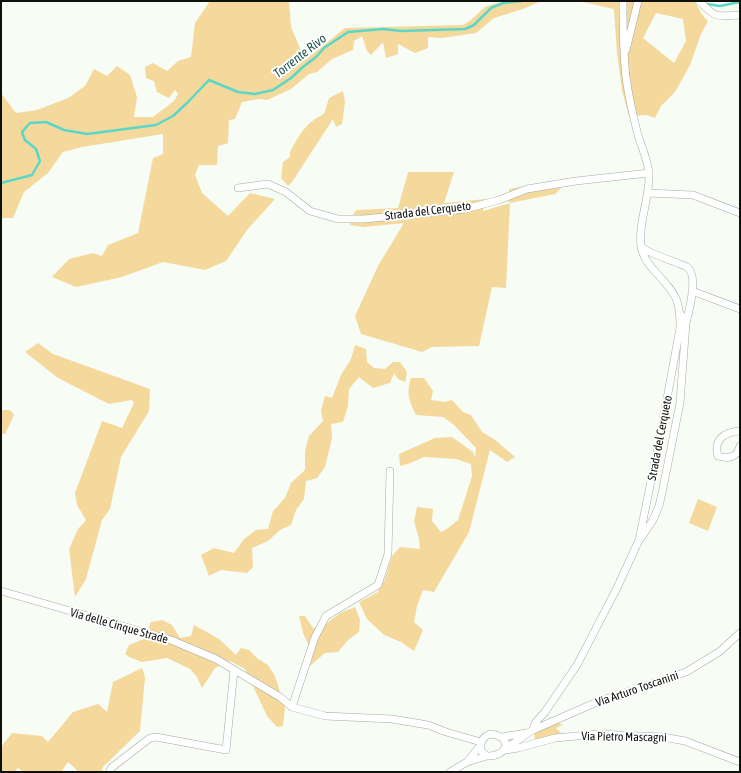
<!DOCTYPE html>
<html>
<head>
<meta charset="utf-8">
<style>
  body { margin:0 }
  #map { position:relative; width:741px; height:773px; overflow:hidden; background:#f7fdf4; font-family:"Asap Condensed",sans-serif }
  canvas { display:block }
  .frame { position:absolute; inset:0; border:2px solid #0e100d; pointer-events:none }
</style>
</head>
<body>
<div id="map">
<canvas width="741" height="773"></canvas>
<div class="frame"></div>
</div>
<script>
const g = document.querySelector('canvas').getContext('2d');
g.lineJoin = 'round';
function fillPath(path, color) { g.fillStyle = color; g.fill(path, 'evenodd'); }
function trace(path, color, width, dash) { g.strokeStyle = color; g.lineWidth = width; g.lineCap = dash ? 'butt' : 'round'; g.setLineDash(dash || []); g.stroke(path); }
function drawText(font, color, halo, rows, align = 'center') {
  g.font = font + ' "Asap Condensed",sans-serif'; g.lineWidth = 4; g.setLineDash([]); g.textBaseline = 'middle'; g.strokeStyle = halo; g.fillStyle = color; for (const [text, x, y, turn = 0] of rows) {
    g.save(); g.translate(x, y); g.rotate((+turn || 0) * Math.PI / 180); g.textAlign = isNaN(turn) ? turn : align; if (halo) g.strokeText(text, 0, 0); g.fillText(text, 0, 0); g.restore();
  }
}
fillPath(new Path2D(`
  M210,1H289L291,27L305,60L345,28L463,25C474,19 476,14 485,7C500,0 524,1 541,1L523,9L494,18L476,33L442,38L428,37V48L415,53L398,44V54L386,58L383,42L371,55L367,51L362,36L354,41L353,50L332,59L317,72L309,74L291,89L267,100L259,99L242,102L235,119L229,120L228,143L218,146L217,165H199L195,175L202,193L228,216L250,193L275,199L247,230L226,261L205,270L163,262L122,277L76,287L52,277L69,259L93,253L102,256L108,245L138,233L153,158L163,154V134L82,147L63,152L48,173L24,192L13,218H1V93L16,113L37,110L68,98L85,86L94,69L107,76L117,66L130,75L137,97L134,117H153L174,101L178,94L175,90L169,98L157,92L154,81L146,78L145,67L153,63L167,71L178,61L191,57L195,23Z
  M579,1H694C700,9 700,14 708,21L701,34L690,65L675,92L661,106L655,118L647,115L629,116L622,91L617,53L614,9ZM656,13L683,19L686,41L674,63L643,38Z
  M343,91L345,102L342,124L336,127L333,119L292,182L288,186L281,178L283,162L290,157V152C300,134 305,123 324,114L329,98Z
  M408,172H454L444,203L486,199L483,211L510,203L504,195L510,193L509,189L556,181L561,188L555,194L510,203L506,288L492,287L479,346L432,347L422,352L361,334L355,316L378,266L404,223L364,227L350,225V220L356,210L398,208Z
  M38,343L53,354L150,389L149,411L121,457L110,509L102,520L86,579L75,597L69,549L78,529L86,520L77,505L75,493L102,421L122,428L134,403L132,400L109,404L58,378L25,352Z
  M355,345L366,349L367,362L374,368L385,369L393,362H400L407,372L405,382L398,379L394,373L390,383L373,388L359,377L349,389L348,406L343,422L331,424L332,438L325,467L317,478L306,481L304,499L296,510L291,525L280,530L268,541L252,548L253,567L247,573L221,570L209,576L201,555L214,548L234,553L244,539L256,530L268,529L273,511L285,498L291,483L305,470V451L309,436L323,421L321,410L325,396L332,398L341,375L351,359Z
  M411,378H424L433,391L431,400L445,402L452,400L463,412L471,415L482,432L494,439L515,457L507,462L490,450L469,532L434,592L423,590L417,606L414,622L423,630L414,651L401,642L384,635L367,619L359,602L378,592L385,579L392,556L400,547L420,549L419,539L414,521L417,507L433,509L432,521L441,532L447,529L458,520L472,476L471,464L456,459L424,457L408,464L400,466L399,454L435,438L452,437L473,452L475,458L476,448L454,425L443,417L416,415C409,401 406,394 411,378Z
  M1,410H10L14,415L5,434H1Z
  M698,499L717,507L708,531L689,523Z
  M355,607L360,620L359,632L348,640L338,652L325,653L310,666L313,655L303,633L299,616H305L313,628L323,626L340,613Z
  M162,620L172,625L180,638L191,636L194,625L219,639L236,655L241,648L249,650L258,659L268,665L275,676L285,708L283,726L277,727L267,716L245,669L230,661L215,668L202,688L197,677L190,669L167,658L142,662L129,657L125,654L129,645L144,639L151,622Z
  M142,668L145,677L140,731L103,767L102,772H79L68,762L61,772H24L18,768L14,772H1V747L12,733L42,736L48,742L73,712L98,704L107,712L113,682Z
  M556,722L563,725L556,728L561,733L535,740L534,733Z`), '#f4d89c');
trace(new Path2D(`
  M707,4L720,6L740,2
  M1,183L32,175L40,161L36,149L25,140L22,132L30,123L46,122L64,130L87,134L156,125L173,116L188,102L209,80L238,92L255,94L273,90L291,78L303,67L316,57L324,48L348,32L383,29L401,31L465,29L474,25L491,8L503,3L522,1`), '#5bd7c7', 2.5);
const street = new Path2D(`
  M699,1C717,19 716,16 740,15
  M626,50L638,1
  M238,188L268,184L286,192L310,211L338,219H364L465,209L499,200L527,189L576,181L649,173
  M648,193L693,195L740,213
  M641,247C652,254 663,258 675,262C679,264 684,265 687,267C699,275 689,311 686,323
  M692,291L740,309
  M740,431C725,432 713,439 718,456C728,459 737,458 740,446
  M641,538L653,520L659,506L663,488L680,403L686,323L680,313
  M1,591L171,640L216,659L280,697L292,707L325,716L392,719L428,725L446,732L481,742
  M292,707L315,637L326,616L378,585L388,554L390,471
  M533,730L535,723L545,712L577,665L617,588L639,540L659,442L680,328C680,319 680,310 677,301C670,281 644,268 641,246C638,222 650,198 649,174C648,158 639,143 636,127C632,111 628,93 626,77C623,51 623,26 623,1
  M490,734C514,736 508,757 487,756L482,752L480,746C482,740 484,736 490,734Z
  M502,737L526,733
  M506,747C517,743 523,735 533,730L597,702L686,672L719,652L740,633
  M506,750L518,748L555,738L598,734L663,737L685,741L740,762
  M467,762L480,746
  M110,772L111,768L150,738L156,737L226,750L234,670
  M450,772L467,762L487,756`);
trace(street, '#a4aaa1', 8);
trace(street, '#fff', 7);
drawText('12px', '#0e100d', '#fff', [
  ["Strada del Cerqueto",428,211,-7],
  ["Strada del Cerqueto",660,438,-79],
  ["Via delle Cinque Strade",119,626,16],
  ["Via Arturo Toscanini",637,689,-19],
  ["Via Pietro Mascagni",624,737,1]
]);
drawText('italic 13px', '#1f544d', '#fff', [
  ["Torrente Rivo",300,56,-38]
]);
</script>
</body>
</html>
